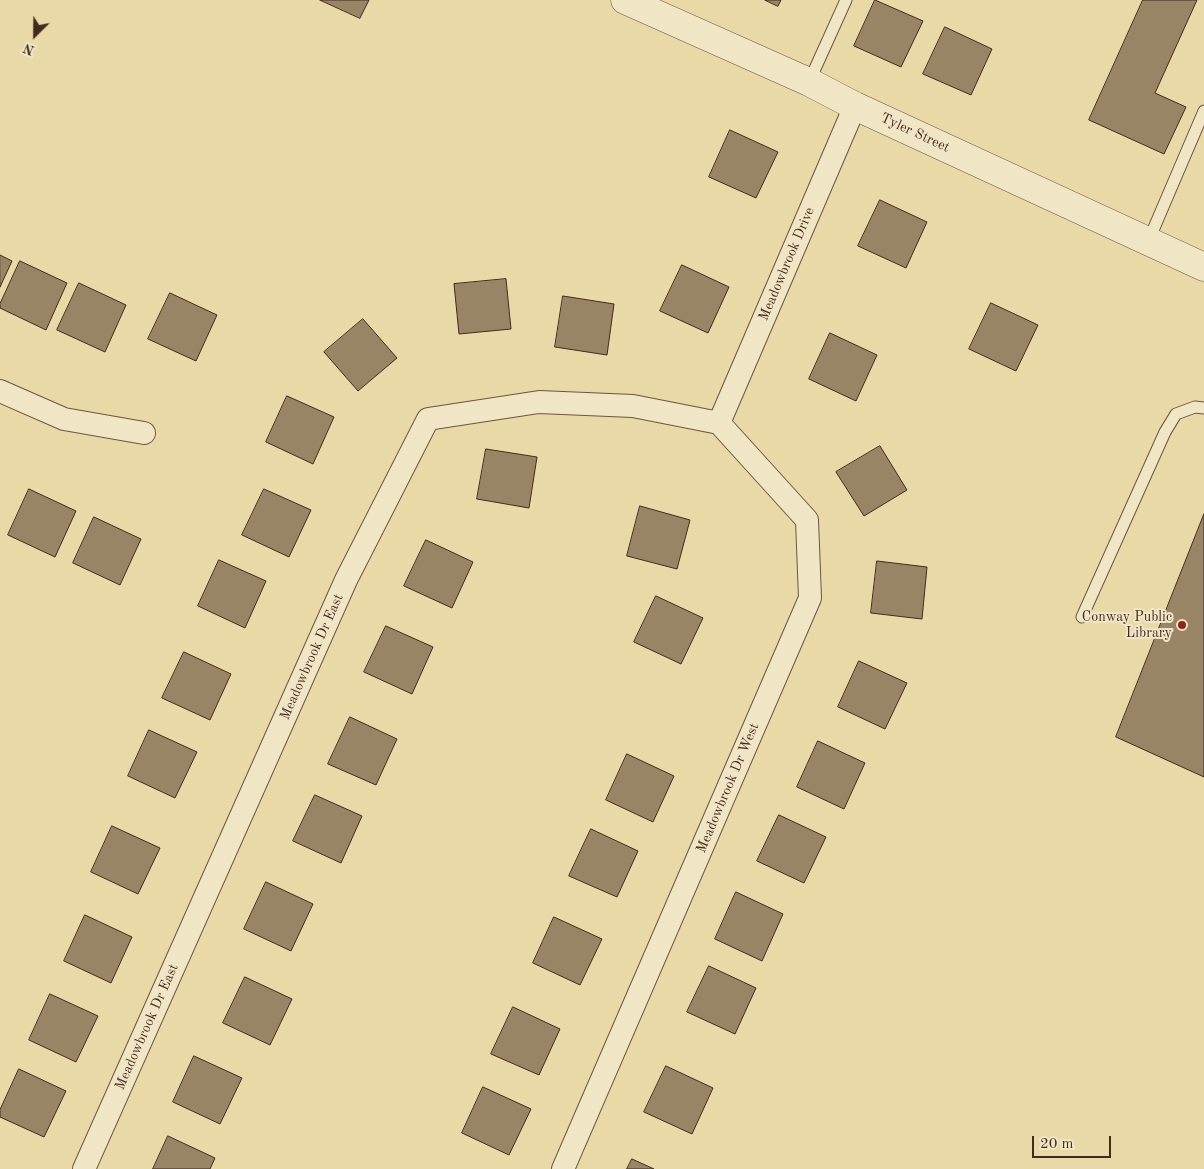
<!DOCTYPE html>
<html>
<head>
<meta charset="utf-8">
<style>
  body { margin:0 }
  #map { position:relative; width:1204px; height:1169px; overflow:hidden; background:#e8d9a7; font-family:"Old Standard TT",serif }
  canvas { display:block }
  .north { position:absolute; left:10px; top:10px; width:50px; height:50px; -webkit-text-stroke:4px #f0e6c6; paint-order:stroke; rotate:203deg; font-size:14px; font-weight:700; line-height:20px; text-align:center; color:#43291f }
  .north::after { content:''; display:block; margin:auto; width:18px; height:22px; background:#43291f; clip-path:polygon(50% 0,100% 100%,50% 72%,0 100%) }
  .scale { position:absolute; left:1032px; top:1136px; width:79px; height:22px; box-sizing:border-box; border:2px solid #43291f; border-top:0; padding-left:6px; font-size:15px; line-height:18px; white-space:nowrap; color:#43291f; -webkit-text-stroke:4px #f0e6c6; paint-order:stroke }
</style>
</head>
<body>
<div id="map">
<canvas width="1204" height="1169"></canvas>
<div class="north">N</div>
<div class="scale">20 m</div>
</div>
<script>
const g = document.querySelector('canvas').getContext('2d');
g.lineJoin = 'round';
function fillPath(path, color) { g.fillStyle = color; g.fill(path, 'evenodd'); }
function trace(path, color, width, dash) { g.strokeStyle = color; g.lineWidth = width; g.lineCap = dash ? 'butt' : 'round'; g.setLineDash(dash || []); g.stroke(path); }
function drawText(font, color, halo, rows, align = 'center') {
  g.font = font + ' "Old Standard TT",serif'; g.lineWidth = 4; g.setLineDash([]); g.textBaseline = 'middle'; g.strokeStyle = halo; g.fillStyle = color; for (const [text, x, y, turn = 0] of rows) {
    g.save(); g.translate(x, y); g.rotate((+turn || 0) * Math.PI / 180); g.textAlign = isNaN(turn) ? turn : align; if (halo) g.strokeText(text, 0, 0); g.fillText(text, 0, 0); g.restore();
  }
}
const building = new Path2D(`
  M320,0H369L360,18Z
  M765,0H781L778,6Z
  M875,0L923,21L901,67L854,46Z
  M1143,0H1197L1155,93L1186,107L1164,154L1089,120Z
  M945,27L992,49L971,95L923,74Z
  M730,130L778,152L756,198L709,177Z
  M880,200L927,222L906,268L858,246Z
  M0,255L12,261L0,287Z
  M20,261L67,283L46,330L0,308V304Z
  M682,265L729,287L708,333L660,311Z
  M506,279L511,329L459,334L454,284Z
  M79,283L126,305L105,352L57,330Z
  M170,293L217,315L196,361L148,339Z
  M563,296L614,304L607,355L555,347Z
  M991,303L1038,325L1016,371L969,349Z
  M363,319L397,358L358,391L324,352Z
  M830,333L877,355L856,401L809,379Z
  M287,396L334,417L313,464L266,442Z
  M880,446L907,490L864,516L836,472Z
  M486,449L537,457L529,508L477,499Z
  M29,489L76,511L55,557L8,535Z
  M264,489L311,510L289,557L242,535Z
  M640,506L690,520L677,569L627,556Z
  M1204,514V777L1116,737Z
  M94,517L141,539L120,585L73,563Z
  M426,540L473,562L452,608L404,586Z
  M219,560L266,581L245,628L198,606Z
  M877,561L927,567L922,619L871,613Z
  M656,596L703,618L681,664L634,642Z
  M386,626L433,647L412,694L364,672Z
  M184,652L231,674L210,720L162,698Z
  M859,661L907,683L885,729L838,707Z
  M350,717L397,739L376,785L328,764Z
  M149,730L197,752L175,798L128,776Z
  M818,741L865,763L844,809L797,787Z
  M627,754L674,776L653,822L606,800Z
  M315,795L362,816L341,863L293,841Z
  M779,815L826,837L804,883L757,861Z
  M112,826L160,848L138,894L91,872Z
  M591,829L638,851L617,897L569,876Z
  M266,882L313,904L291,951L244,929Z
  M736,892L783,914L762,961L715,939Z
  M85,915L132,937L111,983L64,961Z
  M554,917L602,939L580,985L533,963Z
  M709,966L756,988L735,1034L687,1012Z
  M245,977L292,999L270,1045L223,1023Z
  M50,994L98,1016L76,1062L29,1040Z
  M513,1007L560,1029L539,1075L491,1054Z
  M194,1056L242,1078L220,1124L173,1102Z
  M666,1066L713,1088L692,1134L644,1112Z
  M19,1069L66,1091L44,1137L0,1117V1110Z
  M483,1087L531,1109L509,1155L462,1133Z
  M168,1136L215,1158L210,1169H153Z
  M632,1159L654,1169H627Z`);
fillPath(building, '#998566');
trace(building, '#43291f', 1);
const service = new Path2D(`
  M809,82L846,0
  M1148,242L1204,111
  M1082,617L1165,432L1176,414L1195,407L1204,408`);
const minor = new Path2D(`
  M0,391L64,419L144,433
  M719,423L855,106
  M84,1169L346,580L428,419L539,402L633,406L719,423
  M563,1169L810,598L807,520L719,423`);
const tertiary = new Path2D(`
  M625,0L809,82L855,106L1204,267`);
trace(service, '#6c5541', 13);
trace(minor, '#6c5541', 24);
trace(tertiary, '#6c5541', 29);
trace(service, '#f0e6c6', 11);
trace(minor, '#f0e6c6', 22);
trace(tertiary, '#f0e6c6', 28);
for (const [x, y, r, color] of [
  [1182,625,5,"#8f2418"]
]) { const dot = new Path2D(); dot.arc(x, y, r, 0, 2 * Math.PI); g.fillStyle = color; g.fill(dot); trace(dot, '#f0e6c6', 2); }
drawText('14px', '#43291f', '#f0e6c6', [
  ["Tyler Street",915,133,25],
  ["Meadowbrook Drive",787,264,-67],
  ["Meadowbrook Dr East",312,657,-66],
  ["Meadowbrook Dr West",728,788,-67],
  ["Meadowbrook Dr East",147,1027,-66]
]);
drawText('14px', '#43291f', '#f0e6c6', [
  ["Conway Public",1172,617],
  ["Library",1172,633]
], 'right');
</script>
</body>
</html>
